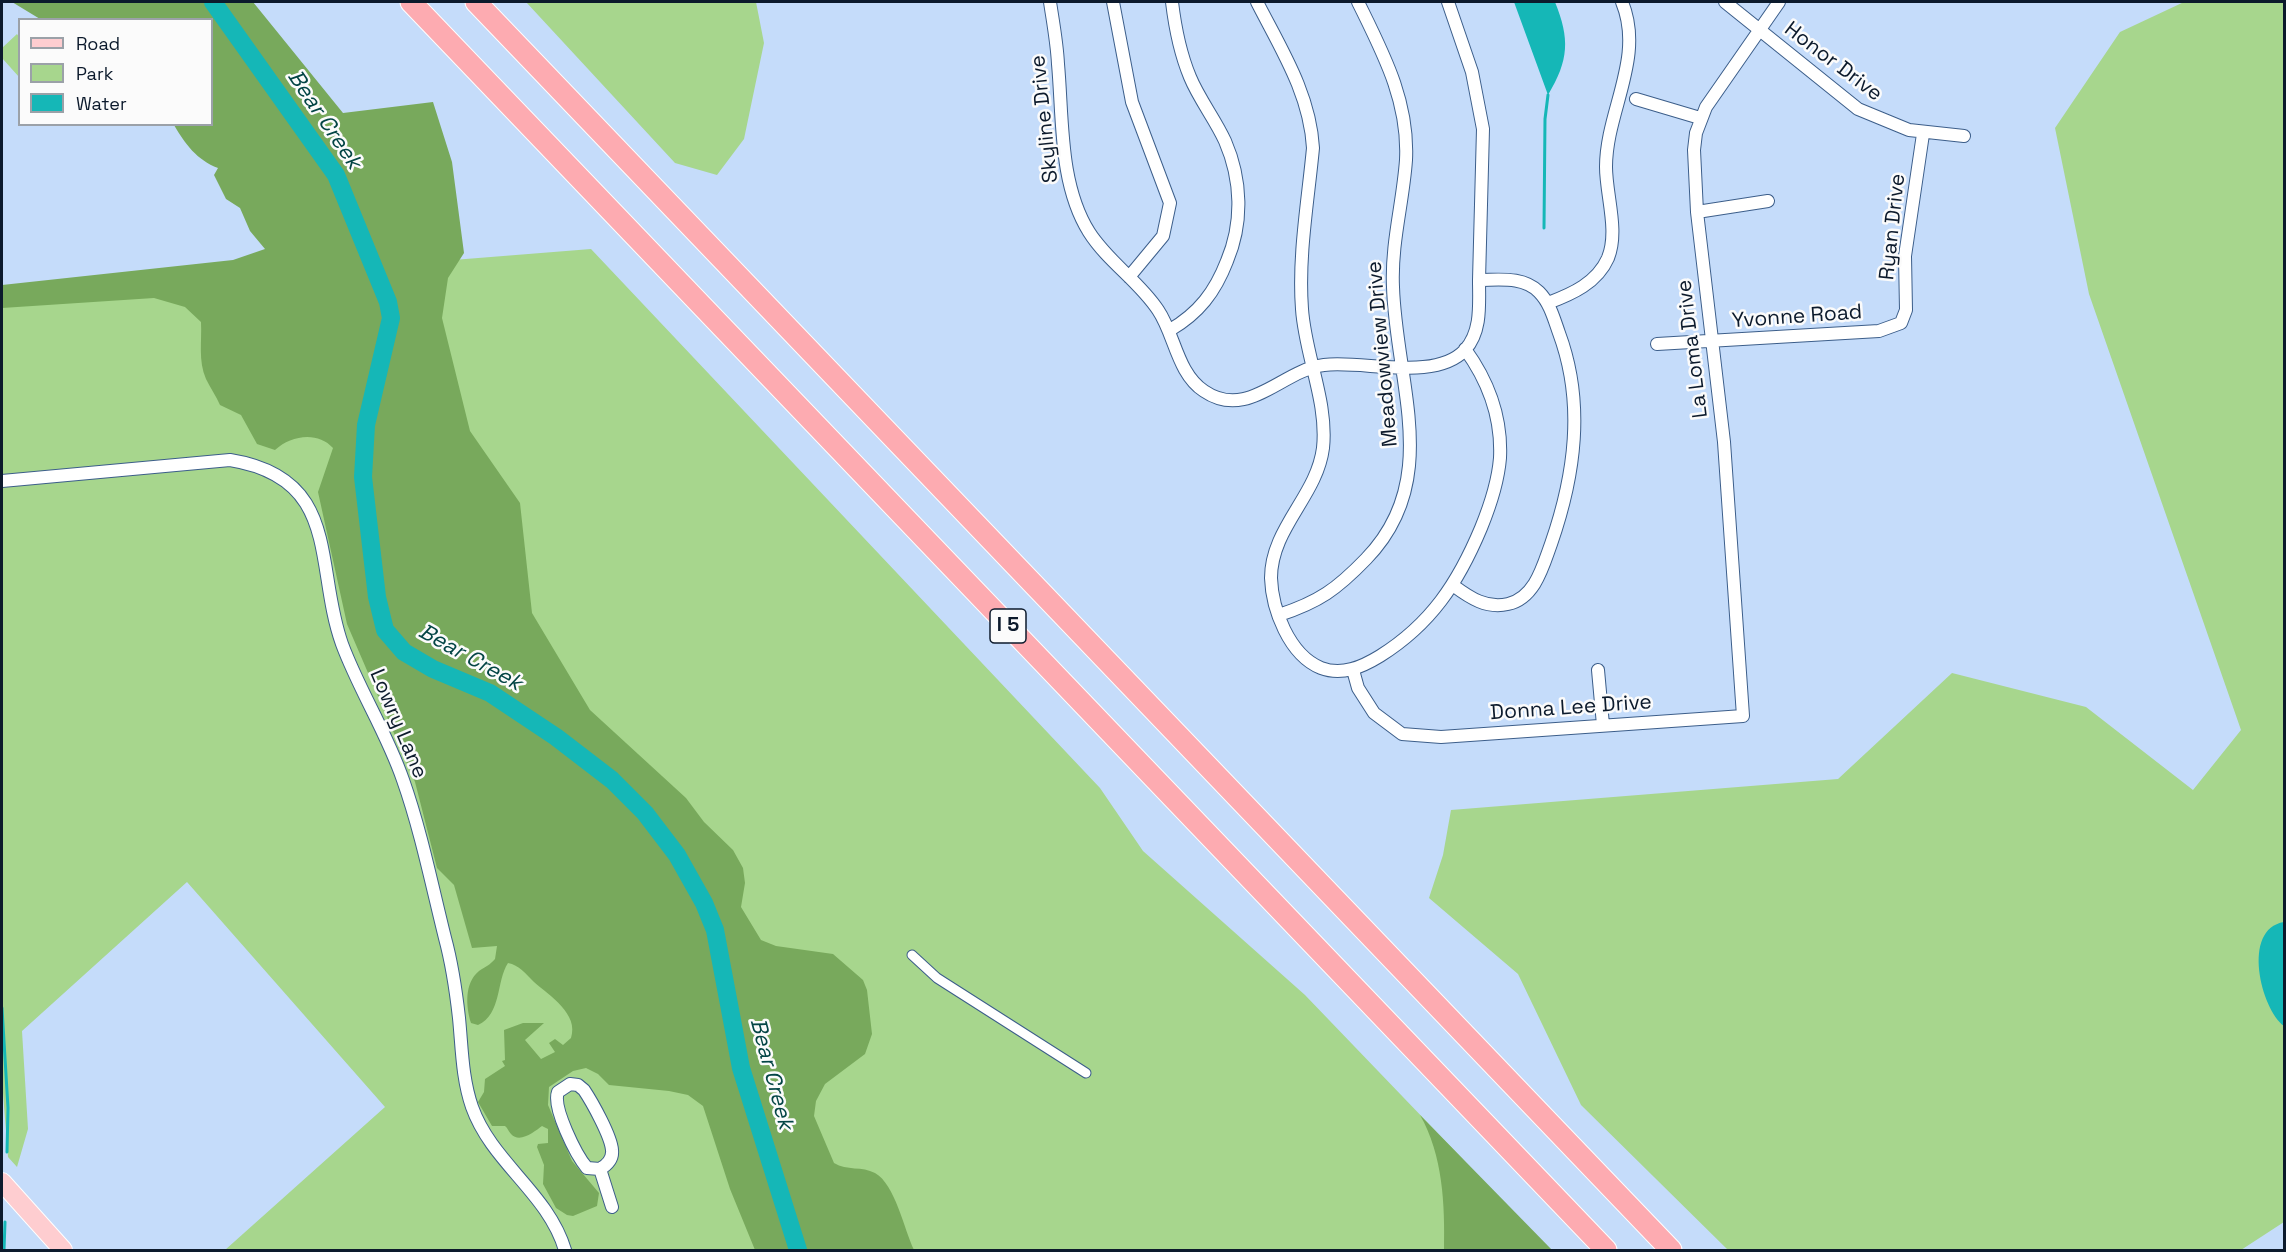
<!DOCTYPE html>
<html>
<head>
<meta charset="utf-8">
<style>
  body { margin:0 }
  #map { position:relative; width:2286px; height:1252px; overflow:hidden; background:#c5dcfa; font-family:"Space Grotesk",sans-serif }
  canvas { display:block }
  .frame { position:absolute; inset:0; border:3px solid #0c1a2c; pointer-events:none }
  .legend { position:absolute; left:18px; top:18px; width:195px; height:108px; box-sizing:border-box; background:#fbfbfb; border:2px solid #9ba1a8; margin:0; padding:8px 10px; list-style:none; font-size:18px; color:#0c1a2c }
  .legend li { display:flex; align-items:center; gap:12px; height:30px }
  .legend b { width:30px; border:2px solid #9ba1a8 }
</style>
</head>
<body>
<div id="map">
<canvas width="2286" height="1252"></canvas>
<div class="frame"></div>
<ul class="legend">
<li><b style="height:8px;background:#fecdd0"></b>Road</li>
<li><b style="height:16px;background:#a7d68d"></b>Park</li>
<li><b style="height:16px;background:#15b7b7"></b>Water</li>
</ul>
</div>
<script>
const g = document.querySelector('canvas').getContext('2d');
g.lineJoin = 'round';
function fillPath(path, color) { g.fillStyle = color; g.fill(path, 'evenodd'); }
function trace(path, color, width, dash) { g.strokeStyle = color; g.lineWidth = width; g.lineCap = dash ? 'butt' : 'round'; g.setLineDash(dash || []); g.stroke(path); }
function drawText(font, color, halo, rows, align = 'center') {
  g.font = font + ' "Space Grotesk",sans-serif'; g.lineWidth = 5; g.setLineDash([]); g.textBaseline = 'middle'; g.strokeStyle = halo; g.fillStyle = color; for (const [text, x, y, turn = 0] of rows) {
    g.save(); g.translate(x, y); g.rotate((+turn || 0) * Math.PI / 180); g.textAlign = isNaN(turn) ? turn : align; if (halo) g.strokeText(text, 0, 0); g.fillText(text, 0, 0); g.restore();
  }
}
fillPath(new Path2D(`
  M526,2H756L764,43L744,139L717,175L675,163Z
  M2184,2H2284V1222L2241,1250H1728L1581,1105L1518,974L1429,898L1443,855L1451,810L1838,779L1952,673L2086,707L2193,790L2241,730L2089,294L2055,128L2120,32Z
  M17,34L19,37V77L2,58V48Z
  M591,249L1100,788L1143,851L1305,995L1550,1250H225L385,1107L187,882L22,1031L28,1129L17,1167L8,1157L2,1080V296Z`), '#a7d68d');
fillPath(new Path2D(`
  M12,2H253L343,113L433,102L452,162L464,253L448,278L442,318L470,431L520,503L532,613L590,710L686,798L704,822L733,850L743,868L745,883L741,907L761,940L776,946L833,954L863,980L867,990L872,1034L865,1054L825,1084L816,1101L814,1116L834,1163C847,1171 862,1166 875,1173C895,1184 904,1229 914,1250H755L730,1189L703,1106L688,1095L669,1091L609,1085L598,1074L586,1068L573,1071L549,1087L548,1105L572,1161L599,1193L597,1206L573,1216L567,1215L556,1208L543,1184L544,1165L537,1147L538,1144L548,1143V1129L542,1126C535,1131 520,1144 511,1134C508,1131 508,1128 505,1126H492L478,1102L484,1092L485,1079L505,1066L502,1061L505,1060L504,1030L523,1023H544L525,1040L541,1059L555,1052L549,1043L555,1039L563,1045L571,1038C579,1014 550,996 534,982C526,974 519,965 508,963C496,981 502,1014 478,1025L471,1023C466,1007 464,983 479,971C485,967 490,965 495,959L497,946L472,948L454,885L437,868L415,782L347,624L318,492L333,448C318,431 291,435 275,450L257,444L241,415L220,405C216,396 210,387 206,379C198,360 202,342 201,322L185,307L154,298L2,308V285L233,260L265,249L250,231L240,208L226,199L214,175L218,168C197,160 185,144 174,125L212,124V20L40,19Z
  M1420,1115L1552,1250H1444C1445,1205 1443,1155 1420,1115Z`), '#78a95c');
fillPath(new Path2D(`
  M1514,2H1555C1570,39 1569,60 1548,95Z
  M2284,922V1026C2261,1009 2241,929 2284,922Z`), '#15b7b7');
trace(new Path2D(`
  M1544,228L1545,119L1548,95
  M2,1008L8,1108L7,1152
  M4,1250L5,1222`), '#15b7b7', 3);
trace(new Path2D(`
  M213,2L336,175L388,302L391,318L366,425L363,477L377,597L385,630L404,652L433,669L490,693L556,737L612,780L645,813L677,855L704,903L715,930L741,1068L798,1250`), '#15b7b7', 18);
const pedestrian = new Path2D(`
  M912,955L937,978L1086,1073`);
const minor = new Path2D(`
  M1050,2C1053,22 1057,43 1058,64C1063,119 1059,184 1089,232C1108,262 1139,281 1158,310C1175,335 1177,373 1204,391C1248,421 1282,370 1324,365C1364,360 1435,382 1465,350C1482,331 1479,304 1479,280C1499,280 1523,276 1539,292C1550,303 1554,319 1559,333C1585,403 1575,475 1551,544C1543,566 1535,598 1508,604C1487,609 1470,598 1454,586
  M1113,2L1132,102L1170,203L1163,236L1129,277
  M1257,2C1281,49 1310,94 1313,148C1308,201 1298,256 1302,309C1305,355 1328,402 1323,448C1317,496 1271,528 1271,578C1272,609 1289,655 1321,668C1342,676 1362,667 1380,656C1431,624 1458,583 1481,528C1490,506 1498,483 1500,458C1502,417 1489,382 1465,349
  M1448,2L1472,72L1483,129L1479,280
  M1725,2L1858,109L1909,130L1964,136
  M1636,99L1700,118
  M1697,212L1768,201
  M1548,303C1572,294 1597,283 1608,258C1619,231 1606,195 1606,167C1606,111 1645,58 1622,2
  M1170,330C1199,313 1215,292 1227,261C1243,223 1242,180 1225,141C1215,119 1199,99 1190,77C1180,53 1175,27 1172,2
  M1657,344L1879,331L1901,323L1906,310L1905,256L1923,134
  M2,481L230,460C342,478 314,566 342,644C359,690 387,733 403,780C421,831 432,886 445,938C452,964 456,991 459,1018C462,1048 462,1078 472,1107C492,1163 548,1193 565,1250
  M1279,615C1319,602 1337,589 1366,559C1443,480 1396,384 1393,287C1391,243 1403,203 1406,160C1409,101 1383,53 1358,2
  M1353,670L1358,688L1374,713L1402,734L1441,737L1743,716L1724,442L1697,212L1694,150L1696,133L1706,107L1779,2
  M1598,670L1603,725
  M570,1084L578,1085L584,1090C592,1102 611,1136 612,1150C613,1159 607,1165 600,1169L587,1168C576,1155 552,1107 558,1092Z
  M600,1169L612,1207`);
const primary = new Path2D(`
  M2,1182L63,1250`);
const motorway = new Path2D(`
  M411,2L1606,1250
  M476,2L1671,1250`);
trace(pedestrian, '#3c5e8a', 11);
trace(minor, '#3c5e8a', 14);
trace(primary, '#fff', 20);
trace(motorway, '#fff', 23);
trace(pedestrian, '#fff', 9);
trace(minor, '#fff', 12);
trace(primary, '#fecdd0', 18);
trace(motorway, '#fdabb1', 21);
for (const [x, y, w] of [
  [1008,626,36]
]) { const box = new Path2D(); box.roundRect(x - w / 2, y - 17, w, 34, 4.5); g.fillStyle = '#fbfbfb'; g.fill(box); trace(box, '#0c1a2c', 1.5); }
drawText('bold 20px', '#0c1a2c', null, [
  ["I 5",1008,626]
]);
drawText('21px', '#0c1a2c', '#fbfbfb', [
  ["Honor Drive",1833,62,37],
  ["Skyline Drive",1045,119,-96],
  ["Ryan Drive",1893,227,-84],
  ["Yvonne Road",1797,317,-4],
  ["La Loma Drive",1693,349,-97],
  ["Meadowview Drive",1383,354,-95],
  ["Donna Lee Drive",1571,708,-4],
  ["Lowry Lane",398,724,67]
]);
drawText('italic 22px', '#034545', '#fbfbfb', [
  ["Bear Creek",324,120,56],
  ["Bear Creek",470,658,29],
  ["Bear Creek",771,1074,75]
]);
</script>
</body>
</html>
